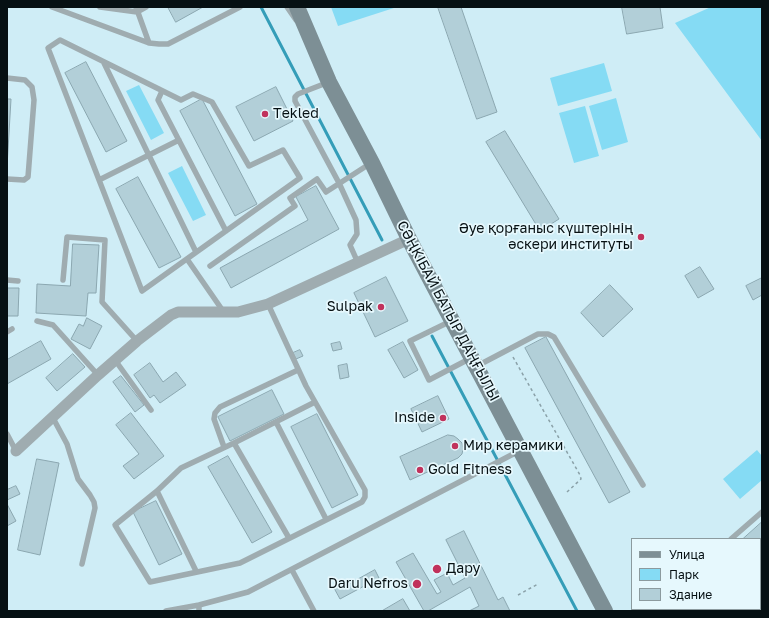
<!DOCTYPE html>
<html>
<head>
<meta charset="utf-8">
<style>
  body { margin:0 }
  #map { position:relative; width:769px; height:618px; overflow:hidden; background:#cfedf6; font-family:"Golos Text",sans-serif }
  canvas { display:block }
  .frame { position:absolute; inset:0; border:8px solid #061013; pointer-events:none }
  .legend { position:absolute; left:631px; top:538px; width:130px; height:72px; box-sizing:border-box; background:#e6f8fd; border:1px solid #8c9b9f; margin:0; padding:5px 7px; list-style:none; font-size:12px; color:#061013 }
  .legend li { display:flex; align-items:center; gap:8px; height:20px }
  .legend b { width:20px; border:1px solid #8c9b9f }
</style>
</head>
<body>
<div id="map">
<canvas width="769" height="618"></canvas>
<div class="frame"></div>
<ul class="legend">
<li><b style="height:5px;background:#7d8f95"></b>Улица</li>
<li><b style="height:11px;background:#85dbf4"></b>Парк</li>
<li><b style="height:11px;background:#b2cfd8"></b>Здание</li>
</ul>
</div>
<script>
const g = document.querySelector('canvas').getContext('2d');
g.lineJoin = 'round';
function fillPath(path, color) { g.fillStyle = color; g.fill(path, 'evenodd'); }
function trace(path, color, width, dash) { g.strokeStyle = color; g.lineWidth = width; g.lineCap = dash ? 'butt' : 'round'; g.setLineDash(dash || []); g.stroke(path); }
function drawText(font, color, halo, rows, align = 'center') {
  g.font = font + ' "Golos Text",sans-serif'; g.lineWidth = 3.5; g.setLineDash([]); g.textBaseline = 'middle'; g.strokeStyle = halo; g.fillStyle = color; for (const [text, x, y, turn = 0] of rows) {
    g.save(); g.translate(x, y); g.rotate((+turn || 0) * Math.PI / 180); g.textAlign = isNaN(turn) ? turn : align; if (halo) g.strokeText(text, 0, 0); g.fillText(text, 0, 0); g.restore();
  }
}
fillPath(new Path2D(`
  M331,7H397L338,26Z
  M711,7H762V141L675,23Z
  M604,63L612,91L558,106L550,78Z
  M139,85L164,133L151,140L126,91Z
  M616,98L628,142L602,150L589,106Z
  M585,106L599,156L574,163L559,113Z
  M182,166L206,215L193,221L168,173Z
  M757,450L762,456V480L740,499L723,479Z`), '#85dbf4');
trace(new Path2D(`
  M261,7L382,240
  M432,336L577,611`), '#349db8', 3);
const building = new Path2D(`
  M168,7H203L176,22Z
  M438,7H461L497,112L477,119Z
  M622,7H660L663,28L627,34Z
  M86,62L127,141L106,152L65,73Z
  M276,87L293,121L254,141L236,107Z
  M7,99H11L7,167Z
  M202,99L257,204L235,216L180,111Z
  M505,131L559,219L540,231L486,142Z
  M138,177L181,257L159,268L116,189Z
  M316,186L339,229L231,288L220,268L308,220L296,197Z
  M73,244L99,245L96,293H88L86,316L36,313L37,284L70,286Z
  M700,267L714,289L698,298L685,276Z
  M386,277L408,321L375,337L354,293Z
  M762,278V295L753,300L746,286Z
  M610,285L633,309L603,337L581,313Z
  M7,288H19L18,316H7Z
  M87,318L102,326L90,349L71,339L79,324L83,326Z
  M546,337L630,492L609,503L525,348Z
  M41,341L51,359L7,384V360Z
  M340,342L342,349L333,351L331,344Z
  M403,342L418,370L404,378L388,350Z
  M300,350L303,356L296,359L293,353Z
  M73,354L85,367L57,391L46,378Z
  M150,363L163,382L176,372L186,385L160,403L154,395L150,398L134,375Z
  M347,364L349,377L340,379L338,366Z
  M121,376L144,405L135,412L113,382Z
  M272,390L284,414L230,441L218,417Z
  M438,396L449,419L422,432L411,409Z
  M131,413L164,456L134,479L123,466L139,454L116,425Z
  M317,414L358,495L332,508L291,427Z
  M448,435L454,436L458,439L462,443L463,449L462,454L458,458L410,480L400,457Z
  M228,456L272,532L252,543L208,467Z
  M37,459L59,463L40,555L18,550Z
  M16,486L20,494L7,500V490Z
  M156,501L182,554L159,565L133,512Z
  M7,504L16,521L7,526Z
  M762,522V548L760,550V539H743Z
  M464,531L498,600L503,597L510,611H469L479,606L470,587L428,611H424L396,562L413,553L437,594L441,592L434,580L447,573L453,585L465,578L446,540Z
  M375,570L379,578L340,599L334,588L349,581L350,583Z
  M403,599L410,611H382Z`);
fillPath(building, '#b2cfd8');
trace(building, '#8ba7b0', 1);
trace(new Path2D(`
  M513,357L580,475L581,479L567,492
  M518,595L538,584`), '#8aa1a8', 1.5, [3, 3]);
trace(new Path2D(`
  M52,7L149,43L136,7
  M100,7L137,12L146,7
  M287,7L296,20
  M60,40L181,100L193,94L212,102L249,166L283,150L300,178L142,291L48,48Z
  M149,43L159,44H168L240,7
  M104,63L196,252
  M7,78L25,80L32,87L34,100L28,177L24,180L7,179
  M329,82L298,94L295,97V101L339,183L356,220L357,234L350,245L358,263
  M162,91L158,100L226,231
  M99,180L179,140
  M187,259L223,311
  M210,266L295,206L290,198L317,179L326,192L371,163
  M7,280L18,281
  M63,280L67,237L105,240L102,302L137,341
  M268,304L306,386L365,490V497L362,502L240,563L150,582L115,525L157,491L181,468L234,443L315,402
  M37,321L53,325L98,375
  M451,321L410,341L429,380L471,358
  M7,332L12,329
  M115,360L151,410
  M477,366L538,334H548L554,337L643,485
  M53,418L67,444L78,479L90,495L94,502L95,508L82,564
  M276,422L326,519
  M7,434L16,451
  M234,443L289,538
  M224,447L214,419L215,413L220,407L298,370
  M157,491L196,571
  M731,539L762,512
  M292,570L314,611
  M723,609L725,611
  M166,611L199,605L248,592L519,451
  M199,611V605`), '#9facb0', 5.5);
trace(new Path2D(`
  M16,451L98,375L137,341L171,315L178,312H238L268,304L409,239
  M760,593L762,591
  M740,611L742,609`), '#9facb0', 11);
trace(new Path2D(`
  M297,7L329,82L372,163L409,239L605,611`), '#7d8f95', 16);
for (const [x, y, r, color] of [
  [265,114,4,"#c1325c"],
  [641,237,4,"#c1325c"],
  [381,307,4,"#c1325c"],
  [443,418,4,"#c1325c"],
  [455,446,4,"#c1325c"],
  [420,470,4,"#c1325c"],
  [437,569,5,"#c1325c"],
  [417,584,5,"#c1325c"]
]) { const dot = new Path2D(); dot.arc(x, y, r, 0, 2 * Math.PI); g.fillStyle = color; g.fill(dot); trace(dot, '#e6f8fd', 1.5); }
drawText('14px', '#061013', '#e6f8fd', [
  ["Тekled",273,114],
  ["Әуе қорғаныс күштерінің",633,229,"right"],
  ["әскери институты",633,245,"right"],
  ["Sulpak",373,307,"right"],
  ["Inside",435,418,"right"],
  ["Мир керамики",463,446],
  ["Gold Fitness",428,470],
  ["Дару",446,569],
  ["Daru Nefros",408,584,"right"]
], 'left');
drawText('14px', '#061013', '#e6f8fd', [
  ["СӘҢКІБАЙ БАТЫР ДАҢҒЫЛЫ",448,311,62]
]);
</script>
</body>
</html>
